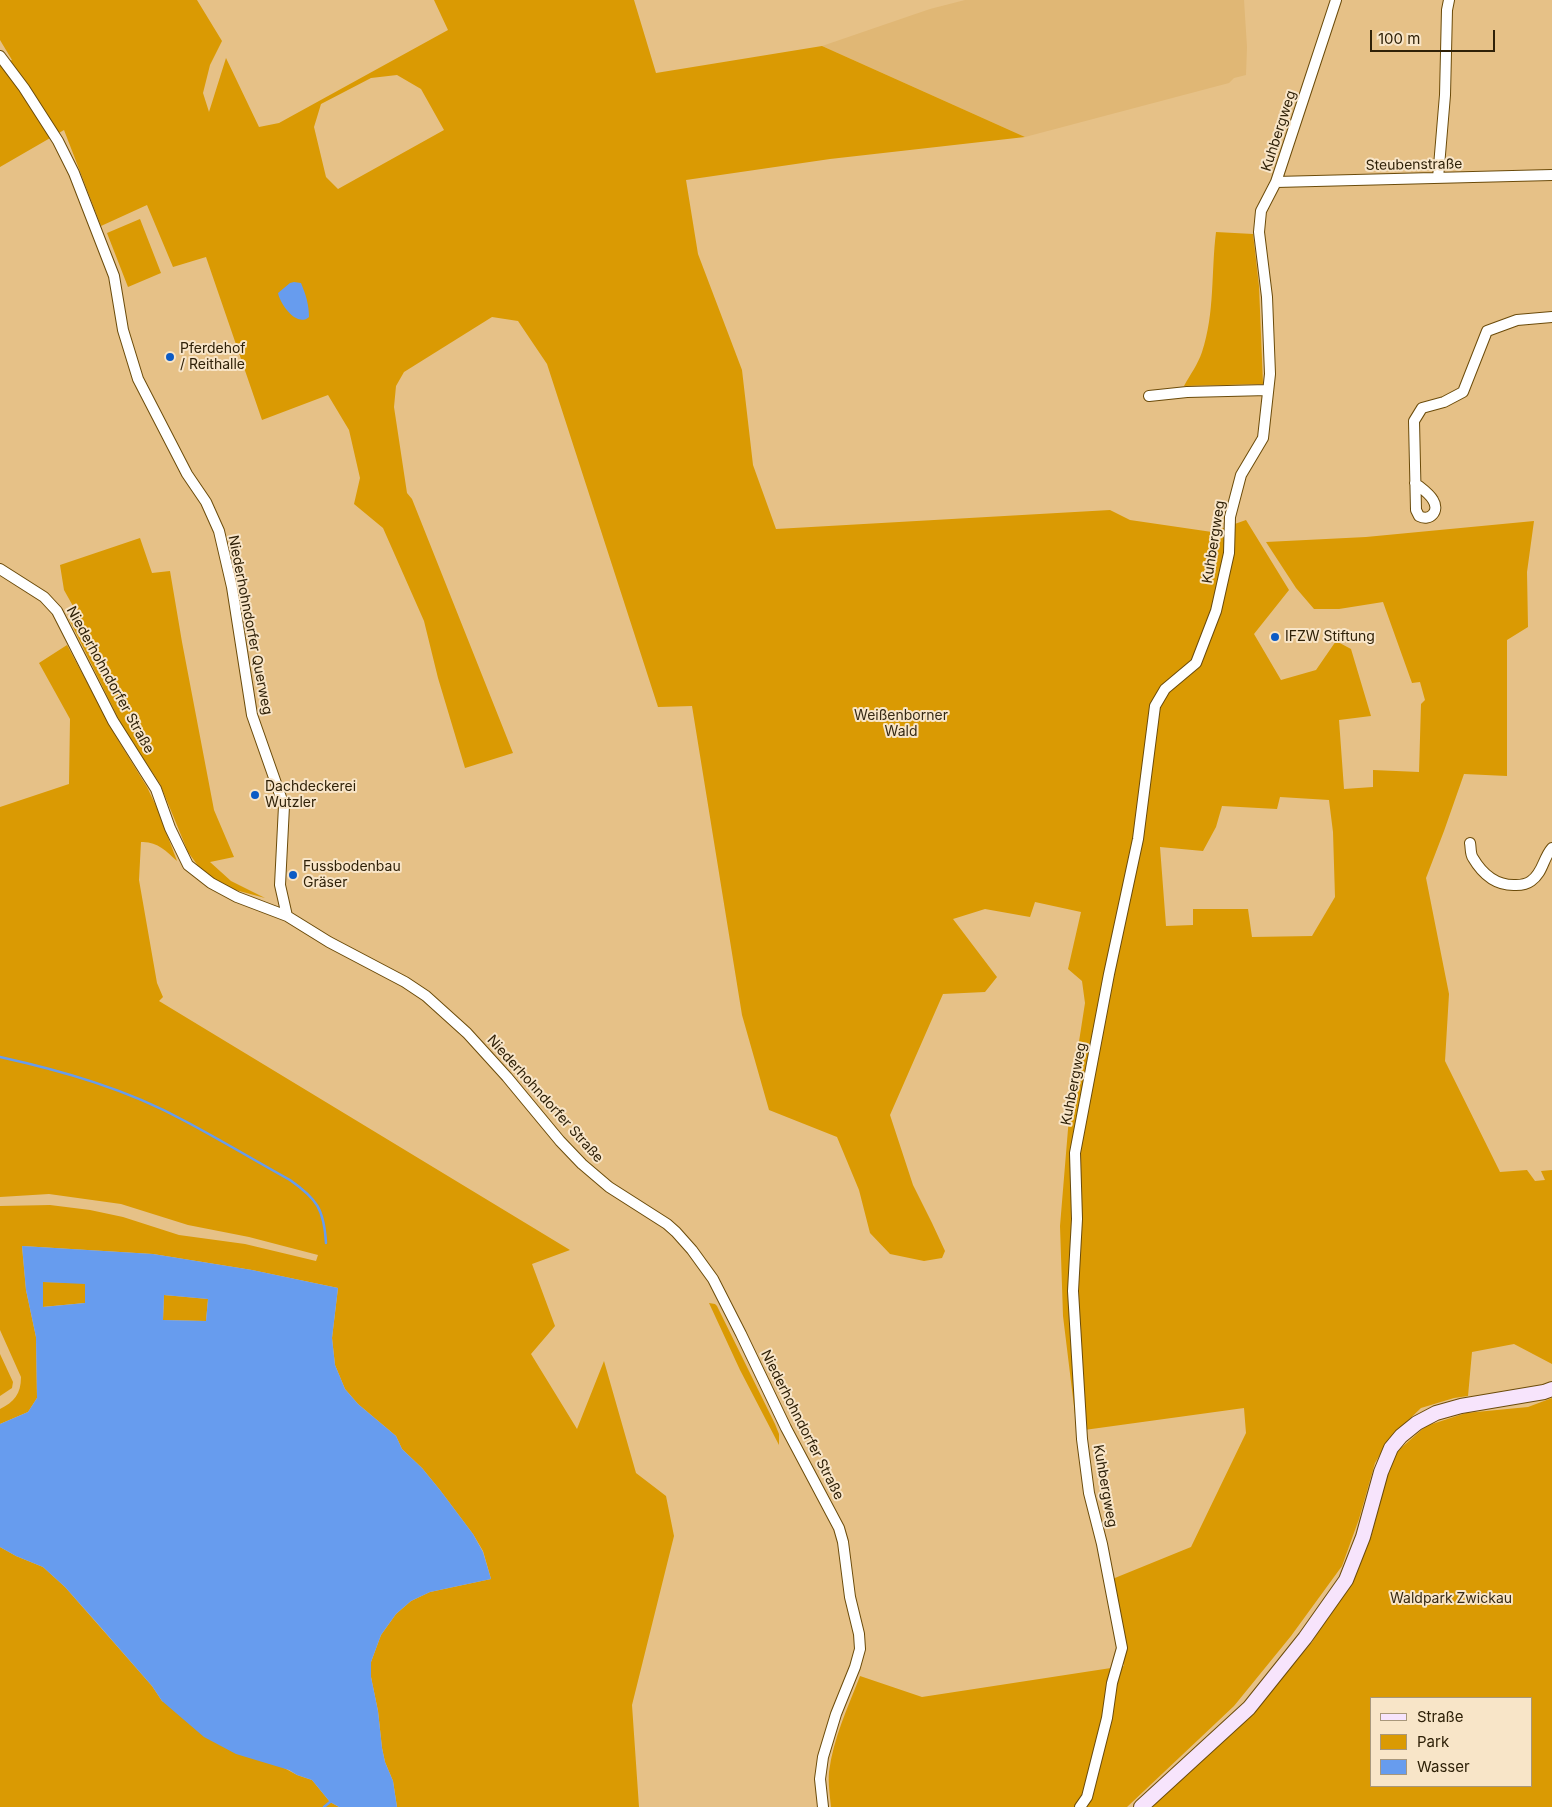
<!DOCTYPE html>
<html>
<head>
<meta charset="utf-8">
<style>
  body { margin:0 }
  #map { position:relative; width:1552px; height:1807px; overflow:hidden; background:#e6c187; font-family:Inter,sans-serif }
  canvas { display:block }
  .legend { position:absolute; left:1370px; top:1697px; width:162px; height:90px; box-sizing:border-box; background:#f8e5c8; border:1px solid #a8977b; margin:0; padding:6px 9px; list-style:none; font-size:15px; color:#2f2108 }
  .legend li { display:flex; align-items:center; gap:10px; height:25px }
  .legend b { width:25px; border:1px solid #a8977b }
  .scale { position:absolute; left:1370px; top:30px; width:125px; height:22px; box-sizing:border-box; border:2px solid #2f2108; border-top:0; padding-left:6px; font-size:15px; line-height:18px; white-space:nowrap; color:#2f2108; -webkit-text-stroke:4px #f8e5c8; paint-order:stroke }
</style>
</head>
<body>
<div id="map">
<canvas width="1552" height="1807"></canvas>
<ul class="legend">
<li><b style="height:6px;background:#f7e4fc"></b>Straße</li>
<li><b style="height:14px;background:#da9a03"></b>Park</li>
<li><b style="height:14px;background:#679cee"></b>Wasser</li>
</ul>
<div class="scale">100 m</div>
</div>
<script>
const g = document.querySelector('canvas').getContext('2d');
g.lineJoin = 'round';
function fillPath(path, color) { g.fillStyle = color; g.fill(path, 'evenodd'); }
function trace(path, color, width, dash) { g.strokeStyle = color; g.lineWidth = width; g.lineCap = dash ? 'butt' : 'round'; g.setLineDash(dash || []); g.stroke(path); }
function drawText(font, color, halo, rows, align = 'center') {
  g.font = font + ' Inter,sans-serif'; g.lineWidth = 4; g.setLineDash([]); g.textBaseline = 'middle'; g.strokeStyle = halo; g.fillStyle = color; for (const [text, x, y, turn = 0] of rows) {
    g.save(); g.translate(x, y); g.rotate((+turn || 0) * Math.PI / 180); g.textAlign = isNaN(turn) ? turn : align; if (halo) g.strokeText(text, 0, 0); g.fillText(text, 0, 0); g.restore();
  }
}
fillPath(new Path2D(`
  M965,0H1244L1247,47L1246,75L1234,78L1229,83L1025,137L822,46L930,9Z`), '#e0b775');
fillPath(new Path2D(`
  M0,0H197L222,41L210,65L203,93L209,112L226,58L259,127L279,123L448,30L434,0H634L656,73L822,46L1025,137L830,159L686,180L698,254L742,370L753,465L776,529L1110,510L1130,520L1212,532L1246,520L1289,590L1254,634L1281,680L1316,670L1336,641L1351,649L1371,716L1339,720L1344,789L1373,787V770L1419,772L1421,704L1425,700L1420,682L1412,683L1383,602L1339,609H1314L1296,588L1266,542L1366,537L1534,521L1527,572L1528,627L1507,640V776L1464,774L1444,831L1426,878L1449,994L1445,1061L1500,1172L1527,1170L1535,1181L1545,1180L1541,1171L1552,1170V1364L1514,1344L1472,1352L1468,1396L1454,1398L1421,1408L1390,1438L1375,1463L1359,1519L1342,1566L1291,1636L1234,1706L1127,1807H831C830,1796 828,1783 829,1772C833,1739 848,1707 860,1676L922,1697L1124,1666L1105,1582L1191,1547L1246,1433L1244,1408L1077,1431L1063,1316L1060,1226L1071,1093L1085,1003L1082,981L1068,969L1081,912L1035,902L1030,917L985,909L953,919L997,977L985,992L943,994L890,1115L913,1185L932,1223L945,1251L942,1258L924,1261L890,1254L870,1233L859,1190L837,1137L769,1110L742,1015L692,706L658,707L547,364L518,321L492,317L404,372L396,386L394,407L407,493L412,499L513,753L465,768L438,678L424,621L383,528L354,504L360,478L349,430L328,395L262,420L206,257L173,267L147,205L101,226L64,130L0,167V65L12,60L0,40ZM397,75L421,89L444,130L338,189L326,177L314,127L321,104L371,78ZM1280,797L1329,800L1333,832L1335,897L1312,936L1252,937L1248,909H1193V925L1166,926L1160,847L1203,851L1216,827L1222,806L1277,809Z
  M140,219L161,273L128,287L107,233Z
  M1216,232L1253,234L1259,286L1263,384L1184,386C1190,375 1198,364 1202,352C1215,313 1211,272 1216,232Z
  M140,538L152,573L170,571L182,642L214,810L234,857L210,862L231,881L265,898L228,888L201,870L188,852L160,784L122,726L69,619L78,615L64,590L60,565Z
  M67,645L115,735L147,787L157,808L177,861C166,851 157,841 141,842L139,880L157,983L163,997L159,1001L570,1250L532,1264L555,1326L531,1354L577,1429L604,1361L636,1473L666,1496L674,1536L632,1705L639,1807H397L393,1781L385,1762L382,1748L378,1711L371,1677V1662L381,1635L396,1614L411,1601L430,1592L491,1579L483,1551L473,1534L440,1490L422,1468L402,1449L396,1436L358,1404L345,1389L335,1365L332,1338L338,1288L252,1270L153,1254L22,1246L26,1290L36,1337L37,1398L28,1412L0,1424V1409C14,1402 21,1394 21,1377L0,1330V1206L50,1205L90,1210L123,1217L179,1235L245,1244L316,1261L318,1255L249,1237L188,1225L121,1204L49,1194L0,1197V807L69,784L70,719L39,663Z
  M43,1282L85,1283V1303L42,1307Z
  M164,1295L208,1299L206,1321L163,1320Z
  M709,1303L715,1304L717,1306L775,1424L779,1434V1445L740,1370Z
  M0,1354L13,1382L12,1388L0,1396Z
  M1552,1398V1807H1148L1251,1715L1312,1642L1349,1581L1371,1537L1393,1455L1426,1426L1466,1413L1528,1407ZM1371,1698H1531V1786H1371Z
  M0,1547L16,1556L43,1567L65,1587L152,1686L162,1701L297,1775L312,1780L330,1802L339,1807H0Z`), '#da9a03');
fillPath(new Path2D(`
  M294,282L301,283C306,295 309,305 309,317C297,328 280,304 278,293L290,283Z
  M22,1246L153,1254L252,1270L338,1288L332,1338L335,1365L345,1389L358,1404L396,1436L402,1449L422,1468L440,1490L473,1534L483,1552L491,1579L430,1592L411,1601L396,1614L381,1635L371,1662V1677L378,1711L382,1748L385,1762L393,1781L397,1807H339L330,1802L312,1780L297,1775L289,1770L236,1754L204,1737L162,1701L152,1686L97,1623L65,1587L43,1567L16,1556L0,1547V1424L28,1412L37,1398L36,1337L26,1290ZM43,1282L85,1284V1303L43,1307ZM164,1295L208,1299L206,1321L163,1320Z`), '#679cee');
trace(new Path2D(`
  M0,1057C63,1071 126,1089 183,1120C219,1139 254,1160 290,1180C317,1199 324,1209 326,1243
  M324,1807L330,1802`), '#679cee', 2.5);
const minor = new Path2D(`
  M0,56L24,88L58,141L74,173L114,276L123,330L138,379L187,474L206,502L219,531L232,587L252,715L284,806L280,885L287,916
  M1438,178L1445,95L1447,10L1449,0
  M1276,182L1552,175
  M1149,396L1187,392L1268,390
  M1415,483C1421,488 1429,493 1433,500C1440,511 1430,522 1419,516L1416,510L1414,421L1422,408L1444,402L1463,392L1487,331L1517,320L1552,317
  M0,569L44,597L57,611L113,721L156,789L170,828L188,865L211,883L237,897L287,916L329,942L405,982L426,996L467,1033L507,1077L560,1141L582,1164L609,1187L667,1224L676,1232L692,1250L713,1279L741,1334L786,1428L839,1528L843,1542L850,1597L859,1634L860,1649L855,1667L836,1714L823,1757L820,1779L823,1807
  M1470,843C1471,847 1470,854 1473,858C1483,875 1496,886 1516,885C1521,885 1527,884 1531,881C1543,873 1543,858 1552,848
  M1080,1807L1087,1797L1107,1718L1112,1683L1122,1648L1102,1544L1089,1493L1082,1439L1073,1291L1077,1219L1075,1153L1109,974L1138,839L1155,706L1165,689L1196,663L1216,611L1229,553L1230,517L1241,475L1263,438L1270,374L1267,297L1259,232L1261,211L1276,182L1336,0`);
const secondary = new Path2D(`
  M1141,1807L1249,1708L1305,1638L1346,1580L1363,1537L1381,1472L1391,1448L1401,1436L1417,1423L1436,1413L1461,1406L1544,1392L1552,1389`);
trace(minor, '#6b4b0a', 12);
trace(secondary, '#6b4b0a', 16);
trace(minor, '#fff', 10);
trace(secondary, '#f7e4fc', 14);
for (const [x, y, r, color] of [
  [170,357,5,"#0c5bc5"],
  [1275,637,5,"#0c5bc5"],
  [255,795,5,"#0c5bc5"],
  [293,875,5,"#0c5bc5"]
]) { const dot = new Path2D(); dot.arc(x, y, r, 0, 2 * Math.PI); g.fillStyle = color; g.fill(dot); trace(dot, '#f8e5c8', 2); }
drawText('14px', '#2f2108', '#f8e5c8', [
  ["Kuhbergweg",1279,131,-72],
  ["Steubenstraße",1414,165,-1],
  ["Kuhbergweg",1214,542,-81],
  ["Niederhohndorfer Querweg",250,625,79],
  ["Niederhohndorfer Straße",110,680,61],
  ["Kuhbergweg",1074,1084,-79],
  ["Niederhohndorfer Straße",545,1099,48],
  ["Niederhohndorfer Straße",802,1425,63],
  ["Kuhbergweg",1105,1486,80]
]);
drawText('14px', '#2f2108', '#f8e5c8', [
  ["Pferdehof",180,349],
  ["/ Reithalle",180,365],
  ["IFZW Stiftung",1285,637],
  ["Dachdeckerei",265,787],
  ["Wutzler",265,803],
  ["Fussbodenbau",303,867],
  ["Gräser",303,883]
], 'left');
drawText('14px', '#362914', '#f8e5c8', [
  ["Weißenborner",901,716],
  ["Wald",901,732],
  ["Waldpark Zwickau",1451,1599]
]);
</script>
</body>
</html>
